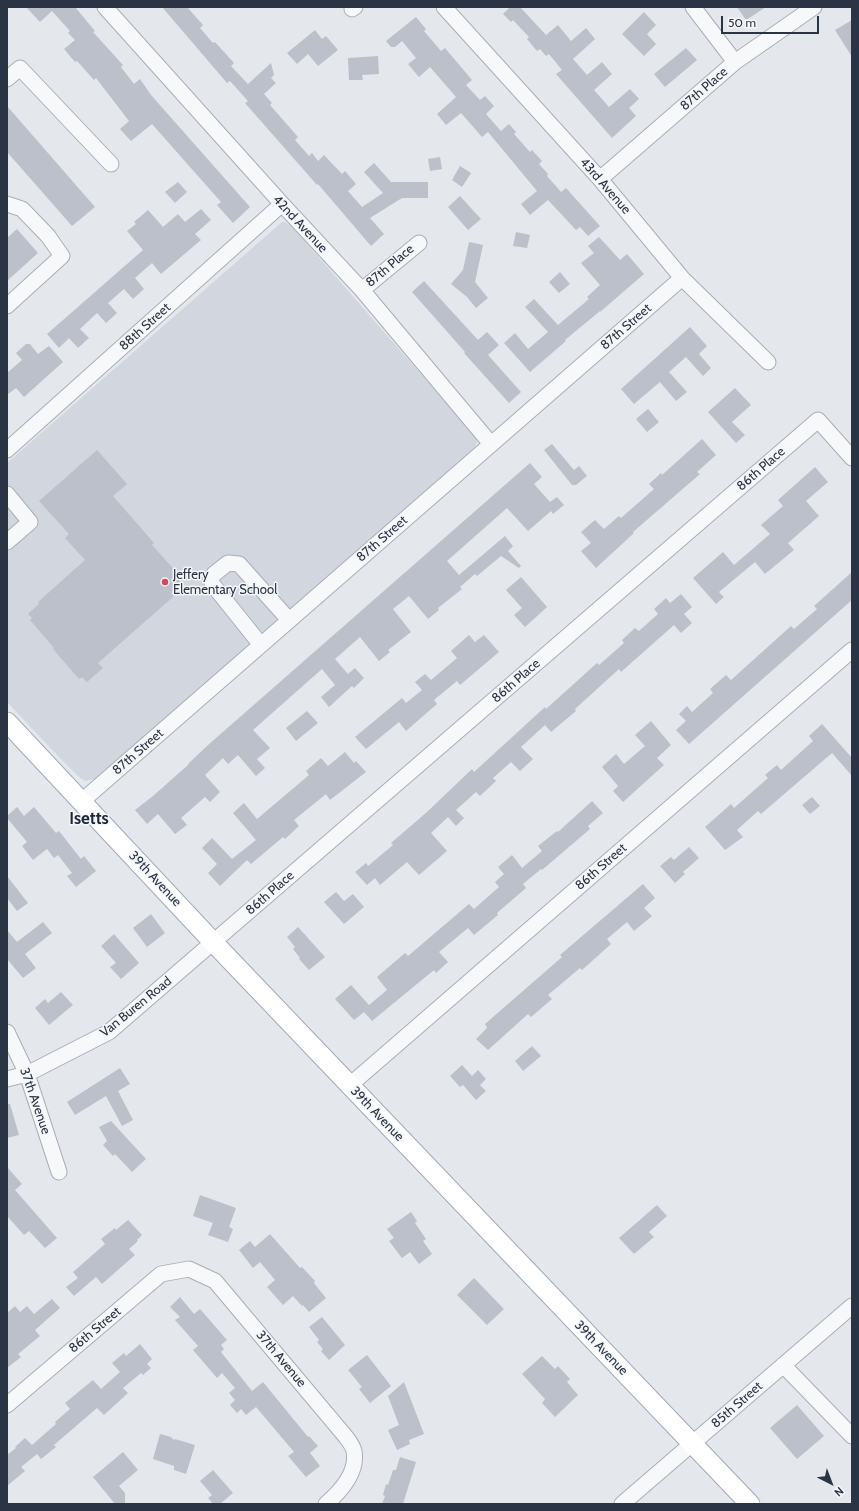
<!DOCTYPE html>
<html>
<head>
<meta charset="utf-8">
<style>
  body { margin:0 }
  #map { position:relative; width:859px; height:1511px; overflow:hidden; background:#e4e7ec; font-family:Cabin,sans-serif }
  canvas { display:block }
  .frame { position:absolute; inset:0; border:8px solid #2b3445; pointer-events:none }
  .north { position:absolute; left:811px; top:1463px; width:40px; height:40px; -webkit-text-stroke:3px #f4f6f9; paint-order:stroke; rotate:138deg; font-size:11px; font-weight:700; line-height:16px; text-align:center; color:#2b3445 }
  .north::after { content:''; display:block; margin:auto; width:14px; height:18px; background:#2b3445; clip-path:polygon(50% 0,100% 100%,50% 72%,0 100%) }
  .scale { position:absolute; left:721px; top:16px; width:98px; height:18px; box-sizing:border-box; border:2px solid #2b3445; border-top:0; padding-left:5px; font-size:12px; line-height:14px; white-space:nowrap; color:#2b3445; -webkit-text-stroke:3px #f4f6f9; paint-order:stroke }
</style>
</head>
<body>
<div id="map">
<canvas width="859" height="1511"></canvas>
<div class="frame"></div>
<div class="north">N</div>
<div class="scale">50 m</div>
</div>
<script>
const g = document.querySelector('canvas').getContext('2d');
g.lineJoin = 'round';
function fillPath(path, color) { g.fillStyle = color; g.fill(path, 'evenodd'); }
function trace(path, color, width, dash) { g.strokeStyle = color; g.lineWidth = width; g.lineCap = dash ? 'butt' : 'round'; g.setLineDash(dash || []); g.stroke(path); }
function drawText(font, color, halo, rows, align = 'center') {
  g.font = font + ' Cabin,sans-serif'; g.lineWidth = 3; g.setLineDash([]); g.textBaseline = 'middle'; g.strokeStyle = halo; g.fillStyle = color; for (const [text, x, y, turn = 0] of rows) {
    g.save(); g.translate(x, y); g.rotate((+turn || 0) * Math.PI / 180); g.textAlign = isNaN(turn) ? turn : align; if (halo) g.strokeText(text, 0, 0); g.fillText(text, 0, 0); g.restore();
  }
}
fillPath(new Path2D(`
  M282,222H285L290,225L301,237L475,436L477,442L474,450L102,775L95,779L85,781L80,778L59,757L7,702V463Z`), '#d2d6de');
fillPath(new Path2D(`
  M26,7H75L95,31L93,32L123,65L121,67L134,84L140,79L151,95L250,207L233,223L217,205L221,202L152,124L131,141L120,129L129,121L96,78L94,80L77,61L75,62L64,49L75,40L68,33L70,31L52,11L40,22Z
  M162,7H187L203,25L200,28L213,43L215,42L234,63L231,66L248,84L271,63L274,75L271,78L276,83L264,94L272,103L270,105L298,137L295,140L309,156L312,153L318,161L324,155L342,174L345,171L356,184L348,191L362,207L383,193L364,172L374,163L391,182H428V198H402L370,218L384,234L371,246L318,184L317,185L245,103L248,101L230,81L227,83Z
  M510,7H520L546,35L558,25L571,41L586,28L595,39L573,59L587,75L602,62L612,74L594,90L609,107L630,89L639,99L629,108L636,116L612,138L556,74L562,70L549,54L546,56L540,49L537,51L527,39L529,37L513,20L511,22L503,14Z
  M737,7H766L746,20Z
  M644,12L656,25L647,34L656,44L644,56L622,34Z
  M416,17L426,29L424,31L441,51L445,48L472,80L466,85L480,100L485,96L494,106L486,114L501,131L509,124L516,132L514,134L530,152L532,150L542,161L539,164L548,174L547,176L561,192L566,188L600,226L588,236L580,227L576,230L548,200L530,215L521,204L537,191L488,132L482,137L461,113L446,125L437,114L456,97L430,67L419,77L408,64L416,58L402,41L395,47H391L386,41Z
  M852,20V57L835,30Z
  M315,30L322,39L326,36L338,50L318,66L308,54L297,64L287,53Z
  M686,48L697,60L665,87L654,74Z
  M378,56L379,74L362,75L363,80H349L348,58Z
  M7,106L95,207L72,226L7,152Z
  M440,157L442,169L430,171L428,159Z
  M460,166L471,173L462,187L452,180Z
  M178,182L187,192L175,203L165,192Z
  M460,196L481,219L468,230L448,207Z
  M201,209L211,220L195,234L201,240L161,274L152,263L135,278L144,289L133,299L124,289L108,303L117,313L106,323L97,313L80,329L89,338L78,348L69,338L59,348L47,334L143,250L127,231L136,224L134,222L148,210L163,227L178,214L185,222Z
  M17,229L38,253L7,281V238Z
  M516,232L530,235L527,248L513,246Z
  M599,237L620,260L627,254L644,274L600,312V311L565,340L566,341L530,372L504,343L515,333L528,349L548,332L525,307L534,299L558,325L589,299L587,297L600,285L581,263L594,253L588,246Z
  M469,242L483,245L475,282L488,298L476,308L467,297L451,284L463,270Z
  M560,272L570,284L559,293L549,282Z
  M424,281L478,340L487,332L499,345L488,355L521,392L509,403L464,353L465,352L443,327L412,292Z
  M690,327L707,346L699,354L711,368L703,376L686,357L669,372L687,392L676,401L660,382L634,404L621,389Z
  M26,344H30L38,354L49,346L63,362L24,397L16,388L7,395V373L22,360L16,353Z
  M735,388L751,405L732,422L745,435L736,443L708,412Z
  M648,409L659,422L647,432L636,419Z
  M702,439L716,455L697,472L700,474L633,532L634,533L596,568L581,551L591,543L581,532L595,520L604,529L619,516L621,518L654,489L649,484L661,473L662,475Z
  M552,444L574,470L579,466L587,476L576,485H572L544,450Z
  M97,450L127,484L113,496L154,543L152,545L179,575L176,577L182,583L171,593L174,596L98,663L103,668L87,682L82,677L79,679L53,649L54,648L30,620L32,618L28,614L39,604L38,602L85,560L65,538L69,534L39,501Z
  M530,463L542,477L534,484L550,502L557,497L564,505L553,514L551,511L528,531L507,508L447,561L459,575L505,536L513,546L508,551L521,566L519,568L501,556L477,576L475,574L460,587L462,589L438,608L439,610L428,619L409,596L393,609L411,632L388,650L390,652L379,661L360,637L335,659L348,674L355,668L364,678L354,688L352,686L329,707L321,697L335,685L322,669L253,730L270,748L257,759L265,768L256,776L238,755L228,764L223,758L205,775L220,792L210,802L205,797L181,818L187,825L175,834L158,814L147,824L135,810L153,796L188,765V764L208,745Z
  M815,467L828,482L806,501L819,516L788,543L794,550L765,574L755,562L719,592L724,597L716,604L693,578L723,552L734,565L770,534L761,525L783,506L778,500Z
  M852,572V600L689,744L676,730L686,721L679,714L687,706L692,712L713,693L710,689L726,675L731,680L791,626L794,629L817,609L814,606Z
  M521,577L547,607L525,627L514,615L522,608L506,590Z
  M681,594L692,607L684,614L692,623L681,633L674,625L621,672L619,669L575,709L576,711L551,732L545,725L521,747L533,759L520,771L511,762L493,778L496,781L480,796L476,792L456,810L464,818L456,826L448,817L431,833L447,851L419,875L407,862L380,885L375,878L367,885L355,872L366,863L368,866L393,845L391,843L427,812L472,769L474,772L545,707L546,709L597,663L599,665L624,643L622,640L635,628L639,631L658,614L654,609L666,598L670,603Z
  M469,635L475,642L484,635L499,652L460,685L457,681L434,700L437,704L406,731L399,722L366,749L355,737L402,698L406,703L422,690L415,682L425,674L431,680L457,658L451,651Z
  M307,711L318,723L296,741L286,728Z
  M651,721L671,745L657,758L664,765L623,802L613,791L618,786L602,767L616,754L624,764L645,746L635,735Z
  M822,724L852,758V776L832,753L761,814L758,811L737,830L743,837L725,850L705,827L731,804L734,808L768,778L765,775L777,765L781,770L813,741L809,736Z
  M345,752L354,763L356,761L366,772L330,800L326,794L294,820L299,826L285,839L283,837L251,864L247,860L220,886L208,873L217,864L202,848L212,838L232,859L256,840L233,813L244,803L257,819L309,775L306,771L321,758L328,766Z
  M812,797L820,806L810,814L802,805Z
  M592,801L603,813L588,826L590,829L542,870L541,869L523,884L526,888L497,913L498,915L474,935L468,928L439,952L448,962L436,973L434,970L372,1021L364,1012L354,1020L335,999L351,985L369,1005L387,990L377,977L405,953L408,956L469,904L474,909L499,887L495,882L504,874L498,867L512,855L522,868L542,851L538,846L557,831L558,832Z
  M17,807L24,816L34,807L56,833L59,831L81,859L84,856L96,871L76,887L67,876L72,873L58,855L54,858L47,849L33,860L22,846L27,842L7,818V816Z
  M689,847L699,858L683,872L685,874L675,883L660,866L671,857L674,860Z
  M7,876L28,903L17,911L7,898Z
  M643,884L655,898L644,908L652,916L634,931L627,922L607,939L611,944L582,970L580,968L548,995L552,999L531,1017L528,1014L488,1050L476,1039L487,1028L485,1024L562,957L560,955Z
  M336,892L344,901L353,894L364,907L344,924L324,902Z
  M151,914L165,933L147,947L133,928Z
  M43,922L52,933L25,954L36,968L23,978L7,959V930L17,942Z
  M298,927L325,957L309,970L299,959L300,958L293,949L295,947L287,937Z
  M114,934L139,963L121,979L110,967L116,963L101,946Z
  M61,992L73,1005L49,1025L35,1008L45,999L48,1003Z
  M532,1046L541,1056L523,1071L515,1061Z
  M462,1065L472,1076L478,1070L486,1079L480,1085L486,1091L476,1100L463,1085L460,1087L450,1076Z
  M120,1068L130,1084L118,1091L133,1120L122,1126L106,1096L75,1115L67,1102Z
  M7,1104H10L19,1135L7,1138Z
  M111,1121L146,1159L132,1172L115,1154L113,1156L103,1145L107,1141L99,1127Z
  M7,1167L22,1184L15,1190L57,1238L45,1248L29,1231L24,1235L7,1216Z
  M200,1195L236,1208L229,1227L233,1229L228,1242L208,1235L213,1223L193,1216Z
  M657,1205L667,1216L649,1232L654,1237L634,1254L619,1238Z
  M411,1212L417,1221L415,1223L426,1239L423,1241L432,1254L419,1264L410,1252L402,1258L389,1241L394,1238L387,1229Z
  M128,1220L142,1235L137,1240L138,1241L129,1249L135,1255L102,1284L96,1277L74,1296L66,1287L78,1278L73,1272L105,1244L101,1239L115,1228L116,1230Z
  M270,1234L300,1268L302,1267L315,1281L314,1283L326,1298L309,1312L303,1305L302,1306L293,1296L283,1305L267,1287L275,1280L260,1262L253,1268L239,1250L250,1241L255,1247Z
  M474,1278L504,1309L487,1325L457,1295Z
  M180,1297L194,1314L200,1309L227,1340L221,1345L224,1349L221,1352L252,1391L263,1382L308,1437L309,1436L318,1446L310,1453L320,1466L306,1477L288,1456L294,1452L256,1407L246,1415L241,1409L237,1413L230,1405L235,1400L229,1393L235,1388L222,1373L217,1378L193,1350L198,1346L175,1320L180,1317L170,1307Z
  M52,1299L60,1308L35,1330L40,1336L18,1354L21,1357L7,1368V1313L15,1306L20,1312L27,1306L34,1314Z
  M322,1317L345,1345L329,1360L321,1351L323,1349L317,1342L319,1340L316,1336L309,1327Z
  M140,1344L152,1359L147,1364L151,1368L143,1375L141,1373L123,1388L128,1393L104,1415L97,1408L54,1445L56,1447L41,1459L37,1454L21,1467L25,1471L7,1486V1455L16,1448L15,1447L25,1438L32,1445L56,1424L55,1422L70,1409L65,1403L93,1380L101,1389L120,1372L112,1363L124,1353L126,1356Z
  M367,1355L391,1386L370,1403L359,1389L362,1387L348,1370Z
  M542,1356L555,1369L558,1366L570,1379L567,1382L578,1395L555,1417L542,1403L545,1399L522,1374Z
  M404,1382L424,1434L409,1440L410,1444L397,1450L388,1430L399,1425L388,1396Z
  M797,1405L824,1436L797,1459L770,1428Z
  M160,1434L171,1437L174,1440L175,1439L195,1445L186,1474L174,1470V1466L153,1459Z
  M123,1452L138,1470L119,1486L125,1493V1504H115L93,1477Z
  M400,1457L416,1462L403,1504H382L385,1496L383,1495L386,1484L388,1485L393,1470H396Z
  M213,1470L233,1493L220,1504H213L208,1498L212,1495L200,1481Z`), '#bbc0ca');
const minor = new Path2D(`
  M105,7L282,204L362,290L491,444
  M444,7L600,179L682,278L768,362
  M693,7L735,62
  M352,9L355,7
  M7,79L20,68L111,164
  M600,179L735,62L814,7
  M7,204L22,209L48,236L62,256L7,306
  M362,290L419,243
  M7,450L282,204
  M7,494L30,522L7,542
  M261,645L213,585L211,580L214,574L228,563L239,564L289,620
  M82,801L682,278
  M7,1032L27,1074L59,1172
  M7,1079L27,1074L109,1032L818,420L852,458
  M350,1085L852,650
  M783,1365L852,1436
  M7,1405L161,1274L189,1269L215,1281L346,1437C349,1441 353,1446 354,1451C358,1472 341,1491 326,1504
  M622,1504L852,1306`);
const major = new Path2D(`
  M7,722L213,942L750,1504`);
trace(minor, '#a9aeb7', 17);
trace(major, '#a3abb8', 21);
trace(minor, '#f7f8fa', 15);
trace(major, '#fff', 19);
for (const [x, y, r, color] of [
  [165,582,4,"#d1495b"]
]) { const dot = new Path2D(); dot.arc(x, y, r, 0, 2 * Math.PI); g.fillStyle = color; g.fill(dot); trace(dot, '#f4f6f9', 1.5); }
drawText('13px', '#2b3445', '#f4f6f9', [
  ["87th Place",704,89,-41],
  ["43rd Avenue",605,186,49],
  ["42nd Avenue",300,224,47],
  ["87th Place",390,266,-40],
  ["88th Street",145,327,-42],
  ["87th Street",626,327,-41],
  ["86th Place",761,469,-41],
  ["87th Street",382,539,-41],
  ["86th Place",516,681,-41],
  ["87th Street",138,752,-41],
  ["86th Street",601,867,-41],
  ["39th Avenue",155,879,47],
  ["86th Place",270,893,-41],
  ["Van Buren Road",136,1007,-39],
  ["37th Avenue",35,1101,71],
  ["39th Avenue",377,1114,46],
  ["86th Street",95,1330,-40],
  ["39th Avenue",601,1348,46],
  ["37th Avenue",281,1359,50],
  ["85th Street",737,1405,-41]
]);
drawText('13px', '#2b3445', '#f4f6f9', [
  ["Jeffery",173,575],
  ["Elementary School",173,590]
], 'left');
drawText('bold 17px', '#1d2536', '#f4f6f9', [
  ["Isetts",89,819]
]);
</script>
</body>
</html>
